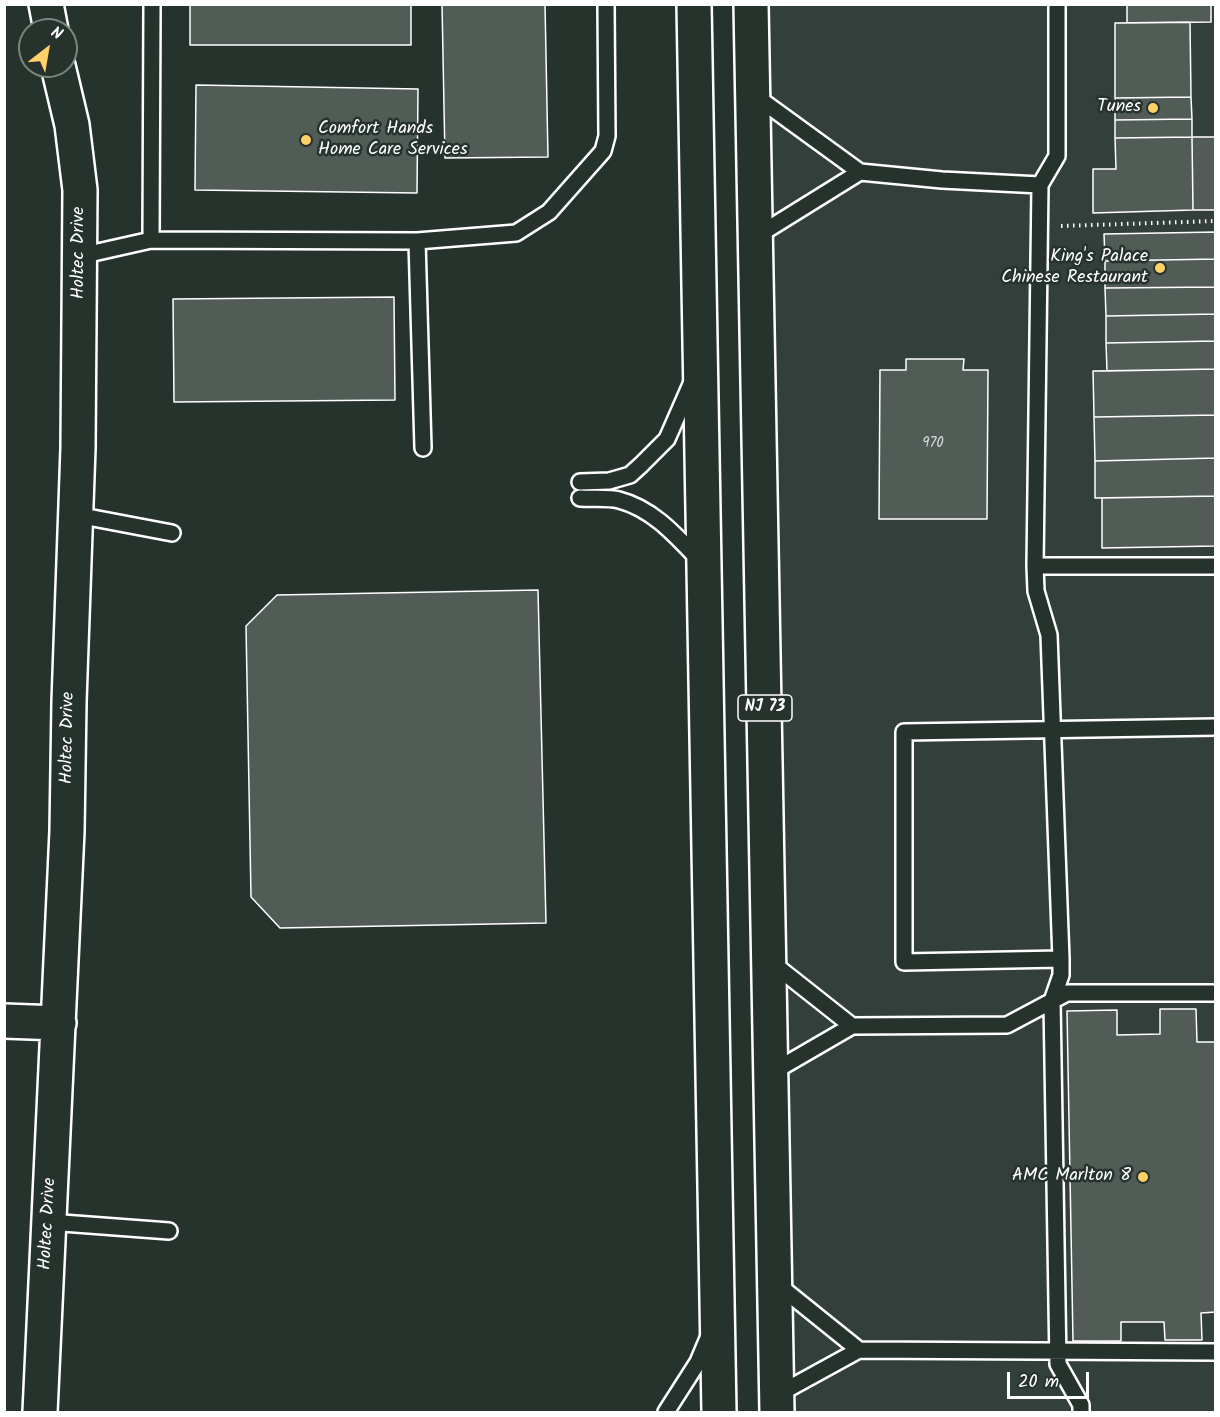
<!DOCTYPE html>
<html>
<head>
<meta charset="utf-8">
<style>
  body { margin:0 }
  #map { position:relative; width:1220px; height:1417px; overflow:hidden; background:#26332d; font-family:Kalam,sans-serif }
  canvas { display:block }
  .frame { position:absolute; inset:0; border:6px solid #fff; pointer-events:none }
  .north { position:absolute; left:18px; top:18px; width:60px; height:60px; box-sizing:border-box; background:#26332d; border:2px solid #7d8581; border-radius:50%; rotate:31deg; font-size:16px; font-weight:700; line-height:24px; text-align:center; color:#fff }
  .north::after { content:''; display:block; margin:auto; width:21px; height:27px; background:#ffd166; clip-path:polygon(50% 0,100% 100%,50% 72%,0 100%) }
  .scale { position:absolute; left:1007px; top:1372px; width:82px; height:27px; box-sizing:border-box; border:3px solid #fff; border-top:0; padding-left:8px; font-size:18px; line-height:21px; white-space:nowrap; color:#fff; -webkit-text-stroke:4px #26332d; paint-order:stroke }
</style>
</head>
<body>
<div id="map">
<canvas width="1220" height="1417"></canvas>
<div class="frame"></div>
<div class="north">N</div>
<div class="scale">20 m</div>
</div>
<script>
const g = document.querySelector('canvas').getContext('2d');
g.lineJoin = 'round';
function fillPath(path, color) { g.fillStyle = color; g.fill(path, 'evenodd'); }
function trace(path, color, width, dash) { g.strokeStyle = color; g.lineWidth = width; g.lineCap = dash ? 'butt' : 'round'; g.setLineDash(dash || []); g.stroke(path); }
function drawText(font, color, halo, rows, align = 'center') {
  g.font = font + ' Kalam,sans-serif'; g.lineWidth = 5; g.setLineDash([]); g.textBaseline = 'middle'; g.strokeStyle = halo; g.fillStyle = color; for (const [text, x, y, turn = 0] of rows) {
    g.save(); g.translate(x, y); g.rotate((+turn || 0) * Math.PI / 180); g.textAlign = isNaN(turn) ? turn : align; if (halo) g.strokeText(text, 0, 0); g.fillText(text, 0, 0); g.restore();
  }
}
fillPath(new Path2D(`
  M751,5H1215V1412H778Z`), '#333f3a');
const building = new Path2D(`
  M190,4H411V45H190Z
  M442,4H545L548,157L445,158Z
  M1127,4H1211V22L1127,23Z
  M1190,22L1191,97L1115,98V23Z
  M196,85L418,89L417,193L195,190Z
  M1191,97L1192,119L1115,120V98Z
  M1192,119V137L1115,138V120Z
  M1192,137H1216V210H1193Z
  M1192,137L1193,210L1093,213V169H1116L1115,138Z
  M1216,232V259L1105,261L1104,234Z
  M1216,259V287L1105,288V261Z
  M1216,287V314L1106,316L1105,288Z
  M394,297L395,400L174,402L173,299Z
  M1216,314V341L1106,343V316Z
  M1216,341V369L1107,371L1106,343Z
  M906,359H964L963,370H988L987,519H879L880,370H906Z
  M1216,369V415L1094,417L1093,371Z
  M1216,415V458L1095,461L1094,417Z
  M1216,458V496L1095,498V461Z
  M1216,496V546L1102,548V498Z
  M538,590L546,923L280,928L251,897L246,626L277,595Z
  M1160,1009H1196L1197,1042H1216V1312L1201,1313L1202,1340H1165L1164,1322H1121V1341H1073L1067,1011L1117,1010V1035L1160,1034Z`);
fillPath(building, '#515c57');
trace(building, '#fff', 1.5);
const service = new Path2D(`
  M1057,4V156L1040,185L1035,566L1036,591L1049,635L1061,959V975L1052,1001L1058,1364L1081,1405V1412
  M754,95L860,172L942,180L1040,185
  M757,236L860,172
  M151,240L152,4
  M417,241L423,448
  M80,256L151,240L417,241L516,233L549,212L603,151L607,136L606,4
  M580,482L609,481L630,475L641,465L667,439L692,382
  M580,498C592,499 607,497 619,500C654,509 678,538 702,563
  M77,515L172,533
  M1035,566H1216
  M1061,959L904,962V732L1216,727
  M771,962L852,1026L771,1073
  M852,1026L1007,1025L1067,993H1216
  M49,1222L169,1231
  M859,1350L1216,1352
  M777,1395L859,1350L777,1284
  M666,1412L698,1362L709,1336`);
const tertiary = new Path2D(`
  M46,4L51,30
  M4,1021L59,1023
  M40,1412L67,831L69,702L78,448L80,190L72,125L58,66`);
const trunk = new Path2D(`
  M694,4L719,1412
  M751,4L777,1412`);
trace(service, '#fff', 20);
trace(tertiary, '#fff', 38);
trace(trunk, '#fff', 38);
trace(new Path2D(`
  M1061,226L1216,221`), '#fff', 4, [1.5, 4.5]);
trace(service, '#26332d', 15);
trace(tertiary, '#26332d', 33);
trace(trunk, '#26332d', 33);
for (const [x, y, r, color] of [
  [1153,108,6,"#ffd166"],
  [306,140,6,"#ffd166"],
  [1160,268,6,"#ffd166"],
  [1143,1177,6,"#ffd166"]
]) { const dot = new Path2D(); dot.arc(x, y, r, 0, 2 * Math.PI); g.fillStyle = color; g.fill(dot); trace(dot, '#26332d', 2); }
drawText('15px', '#d4d6d5', null, [
  ["970",933,444]
]);
for (const [x, y, w] of [
  [765,708,54]
]) { const box = new Path2D(); box.roundRect(x - w / 2, y - 13, w, 26, 4.5); g.fillStyle = '#26332d'; g.fill(box); trace(box, '#fff', 1.5); }
drawText('bold 16px', '#fff', null, [
  ["NJ 73",765,708]
]);
drawText('18px', '#fff', '#26332d', [
  ["Tunes",1141,108],
  ["Comfort Hands",318,130,"left"],
  ["Home Care Services",318,151,"left"],
  ["King's Palace",1148,258],
  ["Chinese Restaurant",1148,279],
  ["AMC Marlton 8",1131,1177]
], 'right');
drawText('18px', '#fff', '#26332d', [
  ["Holtec Drive",80,253,-90],
  ["Holtec Drive",69,738,-89],
  ["Holtec Drive",49,1224,-87]
]);
</script>
</body>
</html>
